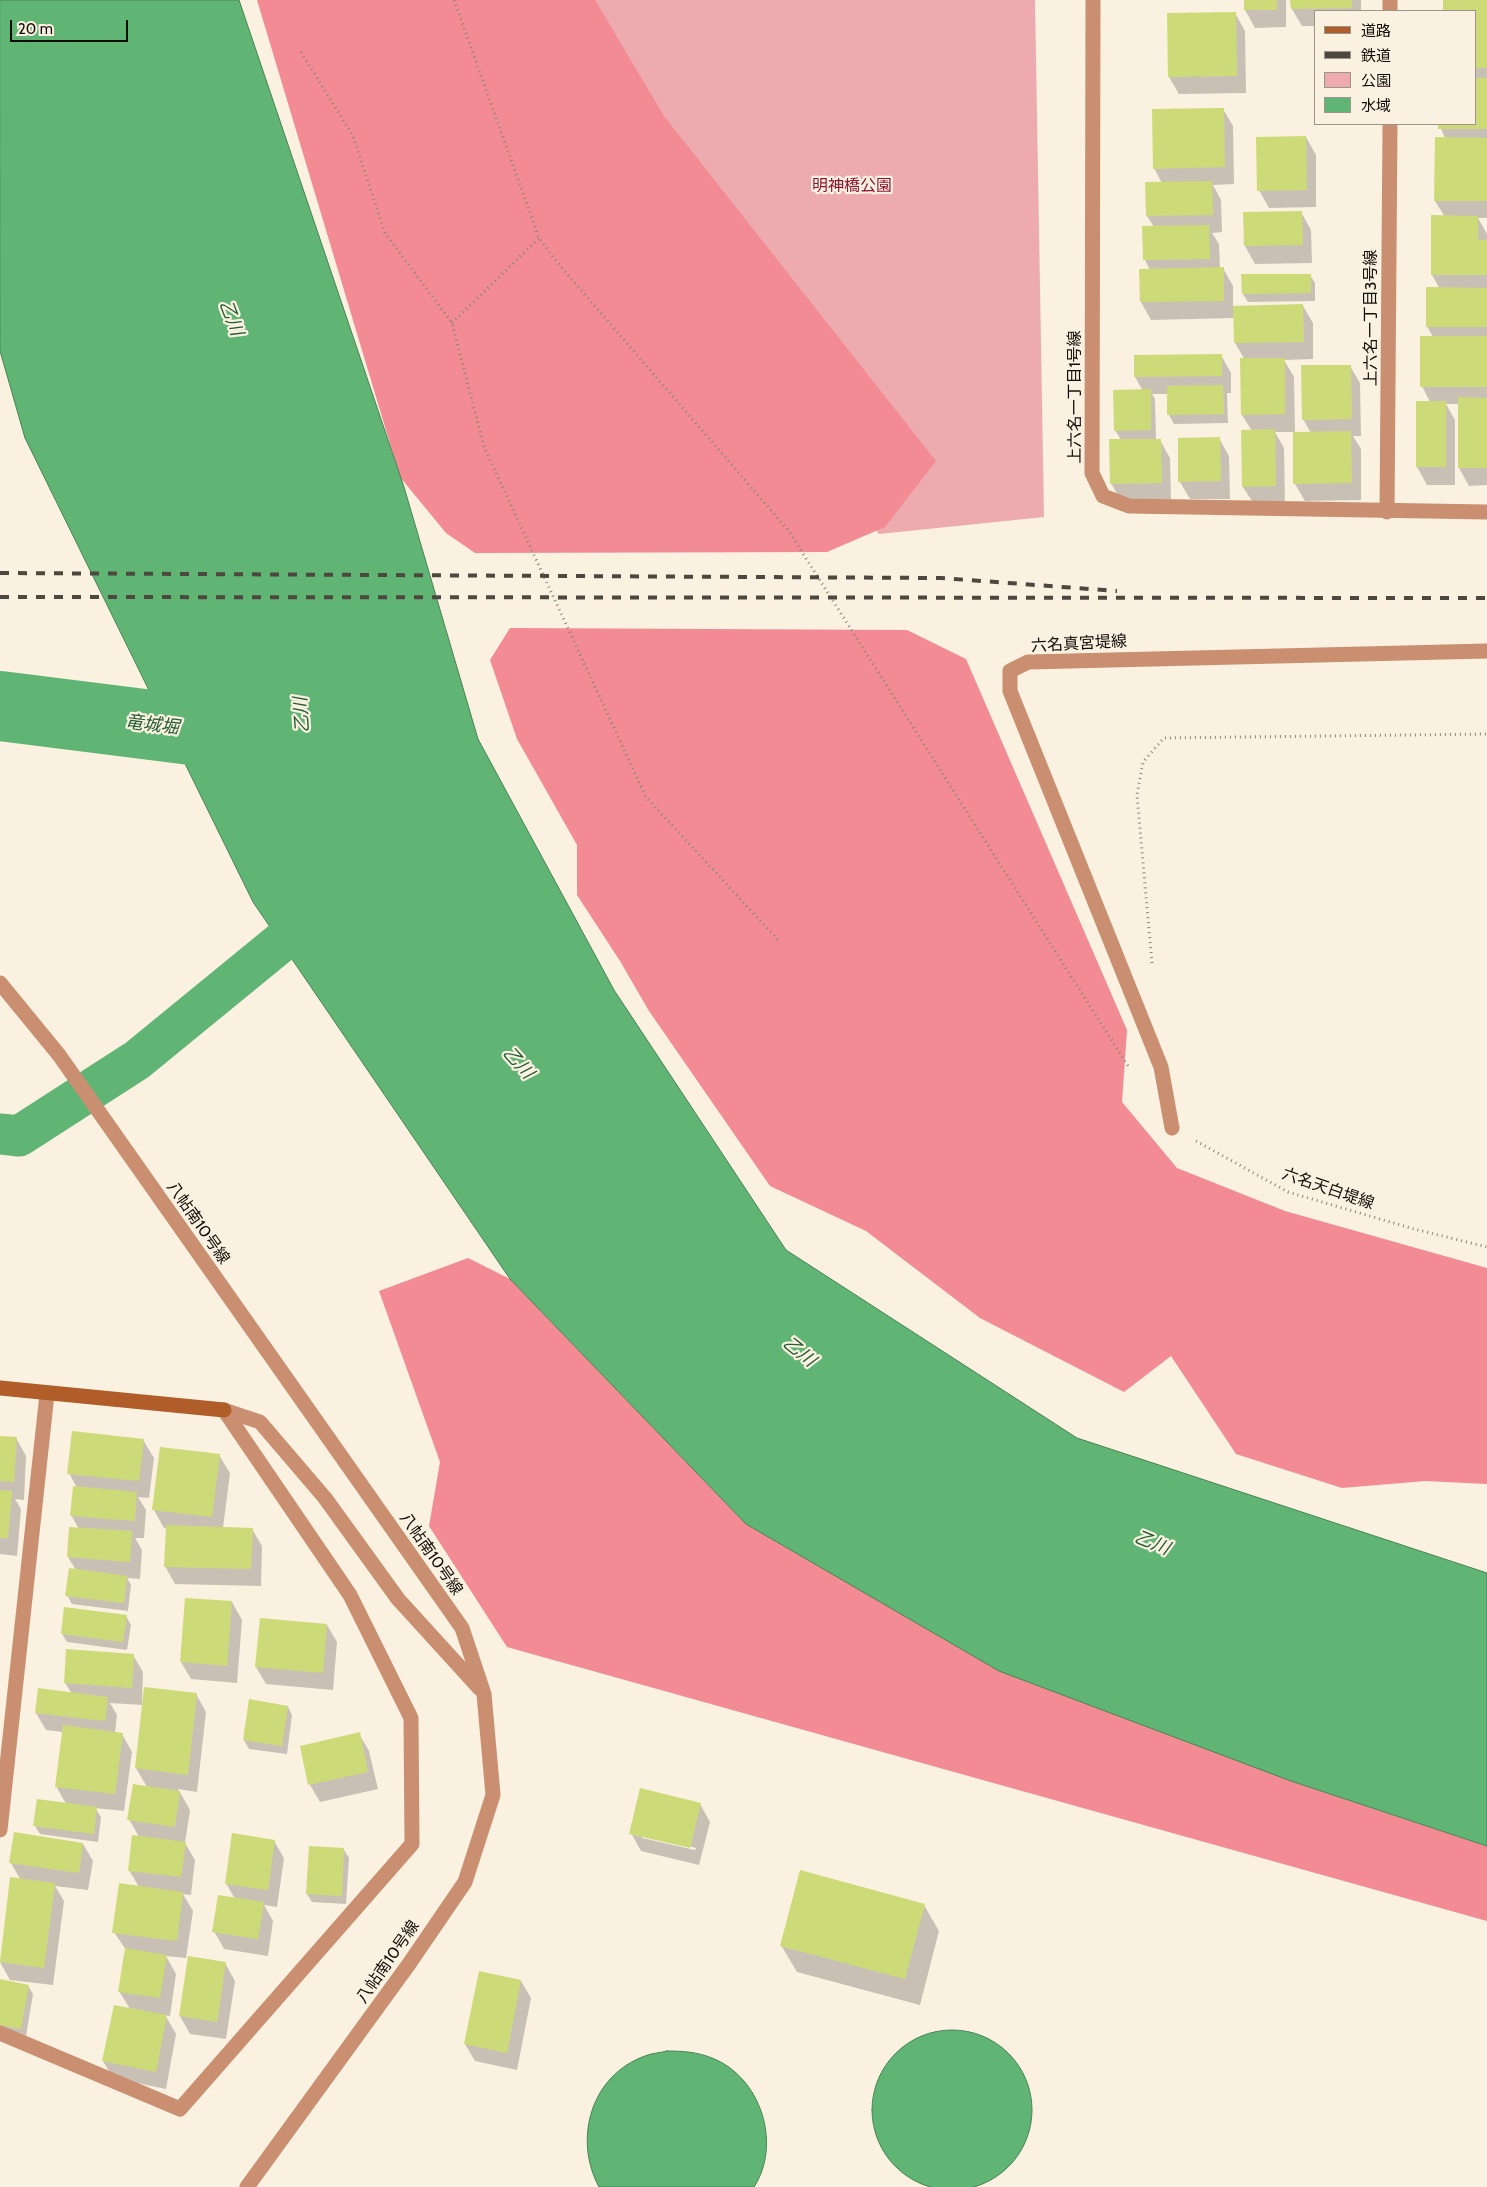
<!DOCTYPE html>
<html>
<head>
<meta charset="utf-8">
<style>
  body { margin:0 }
  #map { position:relative; width:1487px; height:2187px; overflow:hidden; background:#faf1e1; font-family:Cabin,"Noto Sans JP",sans-serif }
  canvas { display:block }
  .legend { position:absolute; left:1314px; top:10px; width:162px; height:115px; box-sizing:border-box; background:#faf1e1; border:1px solid #9c968a; margin:0; padding:6px 9px; list-style:none; font-size:15px; color:#100d08 }
  .legend li { display:flex; align-items:center; gap:10px; height:25px }
  .legend b { width:25px; border:1px solid #9c968a }
  .scale { position:absolute; left:10px; top:20px; width:118px; height:22px; box-sizing:border-box; border:2px solid #100d08; border-top:0; padding-left:6px; font-size:15px; line-height:18px; white-space:nowrap; color:#100d08; -webkit-text-stroke:4px #faf1e1; paint-order:stroke }
</style>
</head>
<body>
<div id="map">
<canvas width="1487" height="2187"></canvas>
<ul class="legend">
<li><b style="height:6px;background:#b15d2a"></b>道路</li>
<li><b style="height:6px;background:#4c473f"></b>鉄道</li>
<li><b style="height:14px;background:#edabaf"></b>公園</li>
<li><b style="height:14px;background:#60b574"></b>水域</li>
</ul>
<div class="scale">20 m</div>
</div>
<script>
const g = document.querySelector('canvas').getContext('2d');
g.lineJoin = 'round';
function fillPath(path, color) { g.fillStyle = color; g.fill(path, 'evenodd'); }
function trace(path, color, width, dash) { g.strokeStyle = color; g.lineWidth = width; g.lineCap = dash ? 'butt' : 'round'; g.setLineDash(dash || []); g.stroke(path); }
function drawText(font, color, halo, rows, align = 'center') {
  g.font = font + ' Cabin,"Noto Sans JP",sans-serif'; g.lineWidth = 4.5; g.setLineDash([]); g.textBaseline = 'middle'; g.strokeStyle = halo; g.fillStyle = color; for (const [text, x, y, turn = 0] of rows) {
    g.save(); g.translate(x, y); g.rotate((+turn || 0) * Math.PI / 180); g.textAlign = isNaN(turn) ? turn : align; if (halo) g.strokeText(text, 0, 0); g.fillText(text, 0, 0); g.restore();
  }
}
fillPath(new Path2D(`
  M510,0H1035L1044,517L879,534L550,91Z`), '#edabaf');
fillPath(new Path2D(`
  M257,0H595L664,116L936,461L885,527L827,552L475,553L446,533L400,477Z
  M510,628L907,630L966,659L1127,1030L1122,1102L1177,1168L1285,1211L1487,1268V1484L1425,1481L1342,1488L1236,1454L1171,1356L1124,1392L980,1318L866,1231L770,1186L649,1011L620,961L577,895V845L517,739L490,660Z
  M468,1258L510,1279L746,1524L1291,1781L1487,1846V1921L507,1647L429,1526L440,1462L379,1291Z`), '#f38b94');
const water = new Path2D(`
  M0,0H239L404,487L478,739L614,990L786,1250L1077,1438L1487,1573V1846L1291,1781L999,1671L746,1524L510,1279L253,902L25,438L0,351Z
  M872 2110a80 80 0 1 1 160 0a80 80 0 1 1-160 0Z
  M667,2051C683,2051 697,2052 712,2058C761,2077 782,2144 754,2187H599C573,2139 591,2075 645,2056C652,2053 660,2053 667,2051Z`);
fillPath(water, '#60b574');
trace(water, '#488354', 1);
fillPath(new Path2D(`
  M1245,0H1286V27L1255,28L1245,10Z
  M1292,0H1361V11H1316V26H1302L1292,9Z
  M1445,0H1487V218H1478L1487,234V485L1469,486L1459,468V404H1446L1455,420V485H1427L1417,467L1430,402L1422,386L1433,337L1427,326L1440,289L1432,275L1445,217L1435,201L1445,138L1439,124H1476V11H1444Z
  M1235,13L1245,31L1246,93L1179,94L1169,77Z
  M1223,109L1233,126L1234,184L1213,185L1221,200L1222,232L1212,233L1219,244L1220,268H1223L1233,286V307L1303,306L1313,323V359L1284,360L1294,377L1295,433H1311L1303,419L1350,366L1360,383L1361,436H1353L1361,449V500L1305,501L1295,484L1294,432H1275L1284,448L1285,504H1254L1243,487L1252,431L1242,415L1245,360L1235,343L1234,318L1151,320L1141,302L1150,270L1145,260L1154,227L1147,216L1162,183L1154,168Z
  M1306,137L1316,155V207L1269,208L1259,190Z
  M1301,212L1311,230L1312,263L1255,264L1245,246Z
  M1310,275L1315,283V301L1248,302L1243,294Z
  M1221,355L1231,373V393H1227L1228,423L1174,424L1169,415L1168,394H1152L1155,399L1156,440H1160L1170,458L1171,500L1121,501L1111,483L1121,440L1115,430L1143,391L1135,377Z
  M1219,438L1229,456L1230,499H1190L1180,482Z
  M0,1437L16,1438L26,1456L24,1500L15,1499L21,1509L17,1556L0,1554Z
  M143,1440L154,1458L149,1498L138,1497L146,1510L144,1538H135L142,1550L140,1579L127,1578L131,1585L128,1611L72,1604L67,1595L76,1570L68,1557L79,1529L71,1515L77,1488L69,1473Z
  M219,1455L230,1473L223,1528L252,1529L262,1546L261,1586L175,1584L165,1566L167,1528H164L154,1510Z
  M232,1602L242,1620L237,1683L191,1679L181,1662Z
  M126,1616L131,1625L127,1650L67,1642L62,1634Z
  M327,1625L337,1642L333,1690L266,1684L256,1667Z
  M133,1655L143,1672L142,1702L196,1694L206,1712L197,1792L178,1789L190,1810L185,1843L195,1860L191,1895L183,1894L193,1911L186,1958L166,1956L176,1974L170,2016L165,2015L176,2034L166,2089L113,2078L103,2061L130,2009L119,1991L126,1950L114,1932L139,1887L129,1870L139,1837L129,1819L147,1787L136,1768L143,1705L110,1703L117,1715L115,1733L122,1734L132,1752L124,1811L95,1808L101,1817L98,1842L40,1834L35,1826L66,1804L56,1786L63,1732L46,1730L36,1713L72,1694L65,1683Z
  M288,1707L292,1715L287,1754L249,1749L244,1740Z
  M359,1734L369,1751L378,1789L320,1802L310,1785Z
  M700,1804L710,1822L699,1865L641,1851L631,1833ZM642,1835L696,1848L695,1850L642,1838Z
  M274,1841L284,1858L277,1907L264,1905L273,1921L268,1956L224,1949L214,1931L235,1899L226,1883Z
  M83,1844L93,1861L88,1890L55,1886L64,1901L53,1985L10,1980L0,1962L20,1879L11,1863Z
  M344,1850L349,1858L346,1904L312,1902L307,1894Z
  M924,1905L939,1931L920,2005L797,1972L781,1945Z
  M225,1963L235,1981L226,2039L190,2034L180,2016Z
  M521,1981L531,1998L517,2070L475,2061L465,2044Z
  M0,1986H28L33,1994L26,2036L0,2032Z`), '#0003');
trace(new Path2D(`
  M0,1134L19,1136L137,1060L324,907`), '#60b574', 41);
trace(new Path2D(`
  M0,706L263,739`), '#60b574', 70);
fillPath(new Path2D(`
  M1244,0H1277V10H1244Z
  M1290,0H1352V8L1291,9Z
  M1443,0H1487V68H1476V11H1443Z
  M1236,12L1237,76L1168,77L1167,13Z
  M1476,78H1487V129H1438V124H1476Z
  M1224,108L1225,167L1153,169L1152,109Z
  M1306,136L1307,190L1257,191L1256,137Z
  M1435,137L1487,138V201H1434Z
  M1212,181L1213,215L1146,216L1145,182Z
  M1302,211L1303,245L1244,246L1243,212Z
  M1431,215L1478,216V240H1487V275H1431Z
  M1209,225L1210,259L1143,260L1142,226Z
  M1224,267V301L1140,302L1139,269Z
  M1241,274H1311V293L1242,294Z
  M1426,287L1487,288V327H1426Z
  M1303,304L1304,342L1234,343L1233,306Z
  M1420,336H1487V387H1420Z
  M1222,354V376L1134,377V355Z
  M1240,358H1285V414L1241,415Z
  M1301,365H1351L1352,419L1302,420Z
  M1223,385L1224,414L1167,415V386Z
  M1151,389V430L1114,431L1113,390Z
  M1458,397L1487,398V468H1458Z
  M1416,401H1446V467H1416Z
  M1275,429L1276,486L1242,487L1241,430Z
  M1351,431L1352,483L1293,484V432Z
  M1220,437L1221,481L1178,482V438Z
  M1109,439H1161L1162,483L1110,484Z
  M72,1431L144,1439L139,1481L67,1474Z
  M0,1436L17,1437L14,1482L0,1481Z
  M160,1447L220,1454L212,1517L152,1510Z
  M73,1486L137,1492L135,1521L70,1516Z
  M0,1490L12,1491L8,1538H0Z
  M166,1525L253,1528L251,1569L164,1567Z
  M69,1527L132,1531L130,1562L67,1557Z
  M69,1568L127,1576L124,1603L65,1596Z
  M185,1598L232,1601L227,1666L180,1662Z
  M64,1607L127,1615L123,1642L61,1634Z
  M260,1618L327,1624L323,1673L255,1667Z
  M66,1649L134,1654L132,1688L64,1683Z
  M144,1687L197,1693L188,1775L135,1768Z
  M38,1688L108,1697L105,1721L35,1713Z
  M249,1699L288,1706L282,1746L243,1740Z
  M63,1725L123,1733L115,1794L55,1787Z
  M360,1732L368,1772L308,1785L300,1746Z
  M133,1784L180,1791L175,1827L127,1820Z
  M640,1788L701,1803L690,1848L629,1834Z
  M37,1799L97,1807L94,1834L33,1826Z
  M14,1832L83,1843L79,1873L9,1863Z
  M232,1833L275,1840L268,1890L225,1884Z
  M132,1835L186,1842L181,1877L128,1871Z
  M309,1846L344,1848L342,1896L306,1894Z
  M800,1870L925,1904L905,1979L780,1946Z
  M10,1877L55,1883L44,1968L0,1962Z
  M119,1883L183,1892L177,1941L112,1933Z
  M218,1895L264,1902L258,1939L212,1932Z
  M125,1948L167,1955L160,1998L118,1992Z
  M188,1956L226,1962L217,2022L179,2016Z
  M479,1971L521,1980L507,2053L464,2044Z
  M0,1979L29,1985L21,2029L0,2025Z
  M114,2005L167,2015L156,2072L102,2061Z`), '#ccdb77');
trace(new Path2D(`
  M454,0L539,238L556,261L788,530L1128,1066
  M301,52L353,136L385,233L452,323L484,447L646,797L778,940
  M452,323L539,238
  M1152,963L1137,795L1143,762L1164,738L1487,734
  M1196,1141L1288,1192L1414,1229L1487,1247`), '#8b847a', 3, [1, 4]);
trace(new Path2D(`
  M1093,0L1092,473L1103,496L1129,506L1487,512
  M1390,11V0
  M1387,512L1390,124
  M0,983L59,1055L462,1628L484,1694L493,1795L465,1882L409,1964L247,2187
  M1172,1128L1161,1067L1010,691V671L1028,662L1487,651
  M224,1410L260,1422L325,1498L398,1599L480,1689
  M0,1830L47,1394
  M0,2033L180,2109L412,1844L411,1718L350,1595L224,1410`), '#ca8f70', 15);
trace(new Path2D(`
  M0,1388L224,1410`), '#b15d2a', 15);
trace(new Path2D(`
  M0,573L941,578L1117,591
  M0,597L1487,598`), '#4c473f', 4, [9, 9]);
drawText('16px', '#8f1431', '#faf1e1', [
  ["明神橋公園",852,186]
]);
drawText('16px', '#100d08', '#faf1e1', [
  ["上六名一丁目3号線",1371,318,-90],
  ["上六名一丁目1号線",1075,397,-90],
  ["六名真宮堤線",1079,644,-3],
  ["六名天白堤線",1328,1189,19],
  ["八帖南10号線",198,1223,55],
  ["八帖南10号線",431,1554,55],
  ["八帖南10号線",388,1962,-55]
]);
drawText('italic 18px', '#225d32', '#faf1e1', [
  ["乙川",231,318,69],
  ["乙川",302,715,-94],
  ["竜城堀",152,725,7],
  ["乙川",518,1063,48],
  ["乙川",799,1352,39],
  ["乙川",1152,1543,22]
]);
</script>
</body>
</html>
